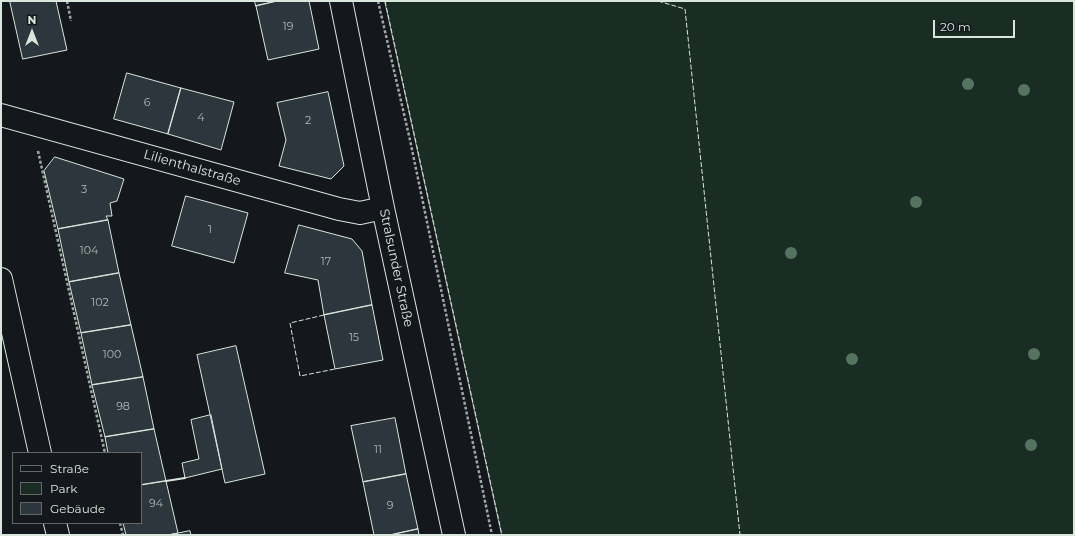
<!DOCTYPE html>
<html>
<head>
<meta charset="utf-8">
<style>
  body { margin:0 }
  #map { position:relative; width:1075px; height:536px; overflow:hidden; background:#14181c; font-family:Montserrat,sans-serif }
  canvas { display:block }
  .frame { position:absolute; inset:0; border:2px solid #d8e6dc; pointer-events:none }
  .legend { position:absolute; left:12px; top:452px; width:130px; height:72px; box-sizing:border-box; background:#14181c; border:1px solid #626a69; margin:0; padding:5px 7px; list-style:none; font-size:12px; color:#d8e6dc }
  .legend li { display:flex; align-items:center; gap:8px; height:20px }
  .legend b { width:20px; border:1px solid #626a69 }
  .north { position:absolute; left:12px; top:12px; width:40px; height:40px; -webkit-text-stroke:3px #14181c; paint-order:stroke; rotate:0deg; font-size:11px; font-weight:700; line-height:16px; text-align:center; color:#d8e6dc }
  .north::after { content:''; display:block; margin:auto; width:14px; height:18px; background:#d8e6dc; clip-path:polygon(50% 0,100% 100%,50% 72%,0 100%) }
  .scale { position:absolute; left:933px; top:20px; width:82px; height:18px; box-sizing:border-box; border:2px solid #d8e6dc; border-top:0; padding-left:5px; font-size:12px; line-height:14px; white-space:nowrap; color:#d8e6dc; -webkit-text-stroke:3px #14181c; paint-order:stroke }
</style>
</head>
<body>
<div id="map">
<canvas width="1075" height="536"></canvas>
<div class="frame"></div>
<ul class="legend">
<li><b style="height:5px;background:#14181c"></b>Straße</li>
<li><b style="height:11px;background:#1a2d24"></b>Park</li>
<li><b style="height:11px;background:#2c363c"></b>Gebäude</li>
</ul>
<div class="north">N</div>
<div class="scale">20 m</div>
</div>
<script>
const g = document.querySelector('canvas').getContext('2d');
g.lineJoin = 'round';
function fillPath(path, color) { g.fillStyle = color; g.fill(path, 'evenodd'); }
function trace(path, color, width, dash) { g.strokeStyle = color; g.lineWidth = width; g.lineCap = dash ? 'butt' : 'round'; g.setLineDash(dash || []); g.stroke(path); }
function drawText(font, color, halo, rows, align = 'center') {
  g.font = font + ' Montserrat,sans-serif'; g.lineWidth = 3; g.setLineDash([]); g.textBaseline = 'middle'; g.strokeStyle = halo; g.fillStyle = color; for (const [text, x, y, turn = 0] of rows) {
    g.save(); g.translate(x, y); g.rotate((+turn || 0) * Math.PI / 180); g.textAlign = isNaN(turn) ? turn : align; if (halo) g.strokeText(text, 0, 0); g.fillText(text, 0, 0); g.restore();
  }
}
const green = new Path2D(`
  M385,1H1074V535H502Z`);
fillPath(green, '#1a2d24');
trace(green, '#939e99', 1);
const building = new Path2D(`
  M10,1H56L67,50L23,59Z
  M255,1H277L256,6Z
  M277,1H309L319,49L268,60L256,6Z
  M127,73L181,88L168,134L114,119Z
  M181,88L234,102L221,150L168,134Z
  M328,92L344,166L331,179L279,166L286,140L277,103Z
  M55,157L124,179L117,201L110,203L112,216H106L108,220L58,229L44,171Z
  M186,196L248,213L234,263L172,246Z
  M108,220L119,273L69,282L58,229Z
  M299,225L352,239L362,251L372,305L324,315L318,280L285,273Z
  M119,273L131,325L81,333L69,282Z
  M372,305L383,360L335,369L324,315Z
  M131,325L143,377L92,385L81,333Z
  M236,346L265,474L225,483L197,355Z
  M143,377L154,429L105,437L92,385Z
  M211,415L222,469L185,478L182,463L199,459L191,420Z
  M395,418L406,474L363,482L351,426Z
  M154,429L166,481L141,485V453H108L105,437Z
  M406,474L418,529L390,535H374L363,482Z
  M166,481L178,533L168,535H126L123,523H141V485Z
  M418,529L419,535H390Z
  M190,531L191,535H168L178,533Z`);
fillPath(building, '#2c363c');
trace(building, '#d8e6dc', 1);
const minor = new Path2D(`
  M341,1L383,208L454,535
  M1,115L339,209L360,213L383,208
  M1,279L40,453
  M55,523L58,535`);
trace(minor, '#d8e6dc', 24);
trace(new Path2D(`
  M67,1L71,21
  M378,1L410,140L492,535
  M38,151L105,453
  M120,523L123,535`), '#9da8a2', 2.5, [3, 2]);
trace(minor, '#14181c', 22);
trace(new Path2D(`
  M385,1L502,535
  M658,1L685,9L740,535
  M324,315L290,323L300,376L335,369`), '#d8e6dc', 1, [5, 2]);
trace(new Path2D(`
  M166,481L185,478`), '#d8e6dc', 2);
g.fillStyle = '#55745f';
for (const [x, y] of [
  [968,84],
  [1024,90],
  [916,202],
  [791,253],
  [1034,354],
  [852,359],
  [1031,445]
]) { g.beginPath(); g.arc(x, y, 6, 0, 2 * Math.PI); g.fill(); }
drawText('11px', '#adbab4', null, [
  ["19",288,27],
  ["6",147,103],
  ["4",201,118],
  ["2",308,121],
  ["3",84,190],
  ["1",210,230],
  ["104",89,251],
  ["17",326,262],
  ["102",100,303],
  ["15",354,338],
  ["100",112,355],
  ["98",123,407],
  ["11",378,450],
  ["94",156,504],
  ["9",390,506]
]);
drawText('13px', '#d8e6dc', '#14181c', [
  ["Lilienthalstraße",192,168,16],
  ["Stralsunder Straße",396,268,78]
]);
</script>
</body>
</html>
